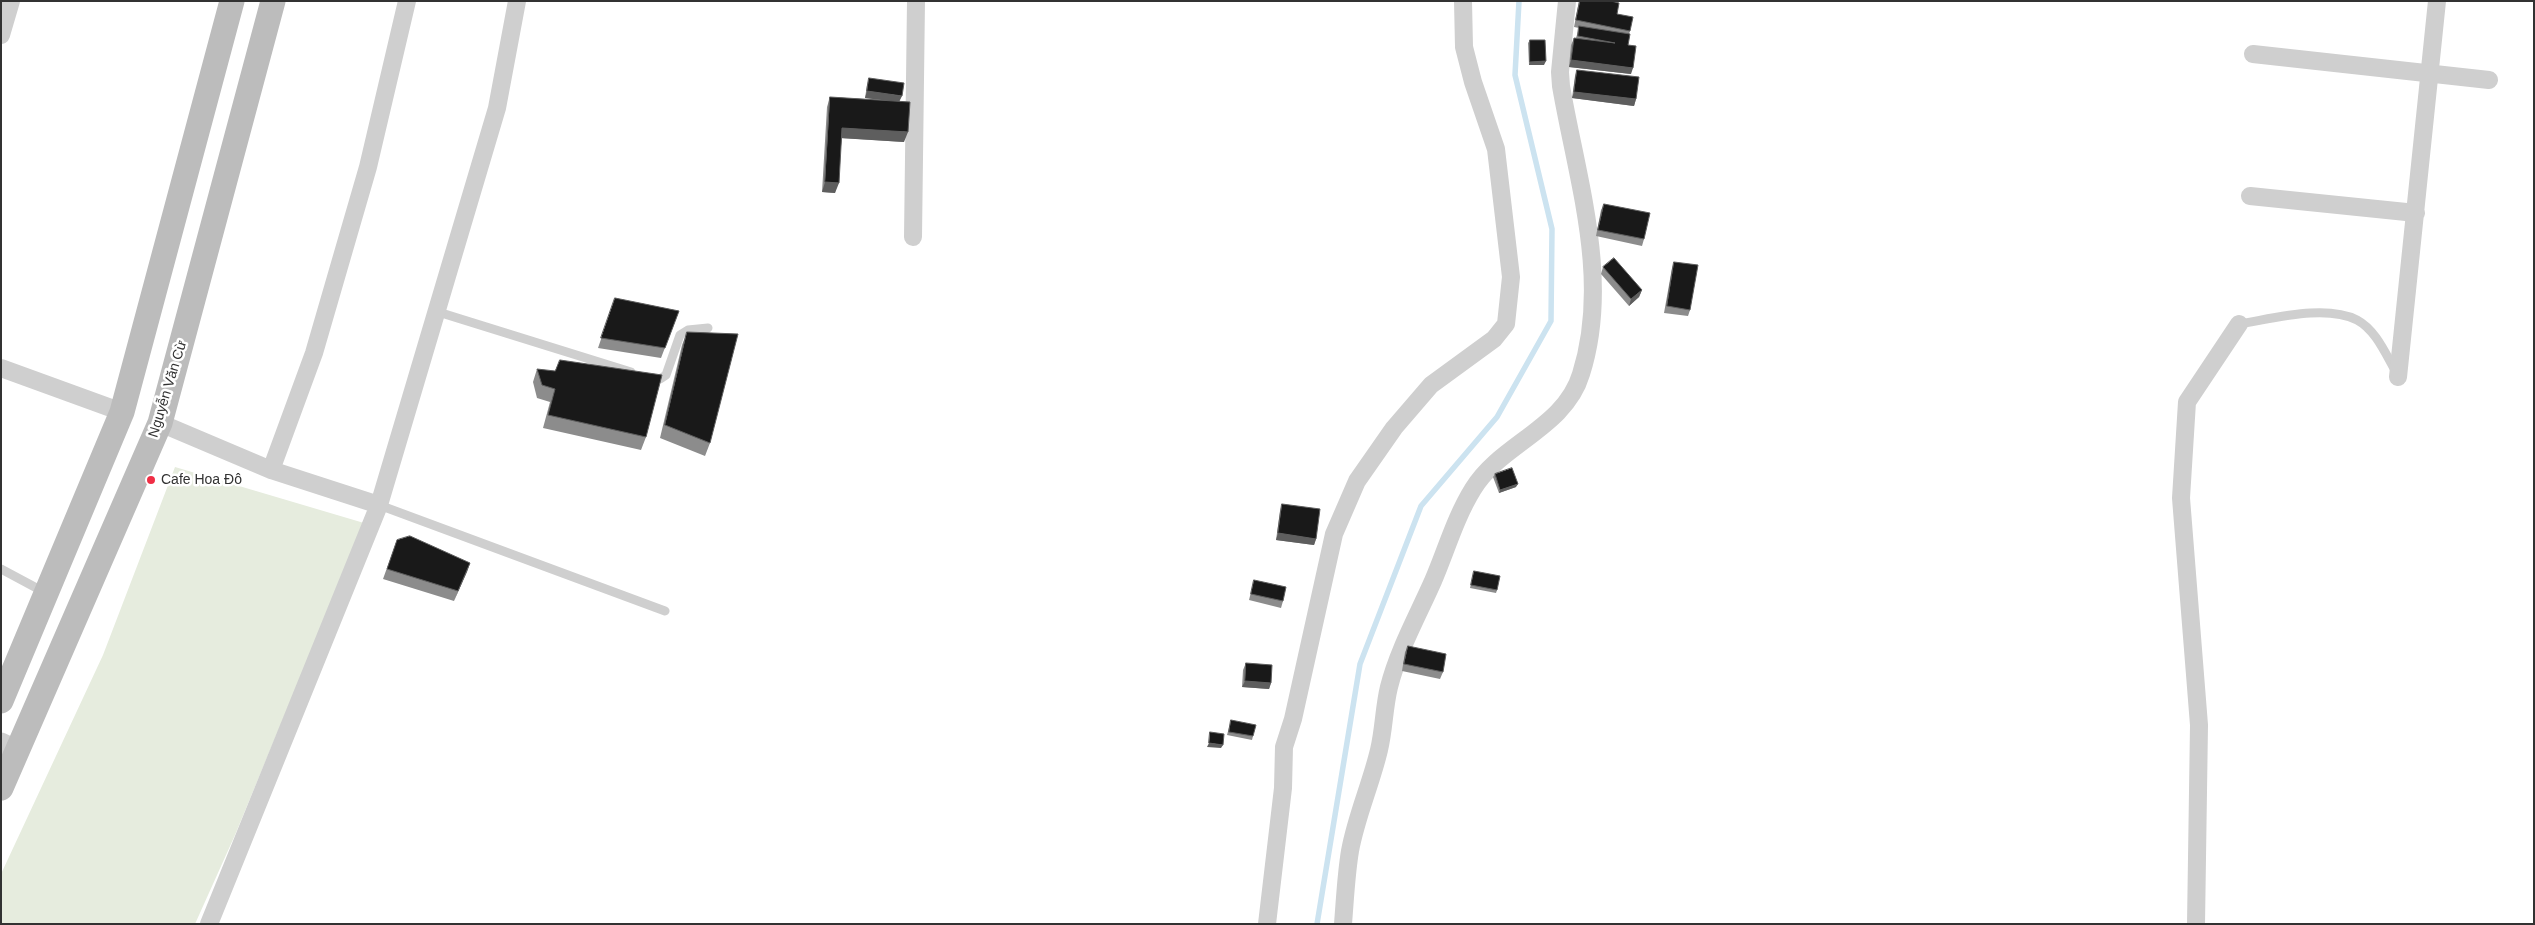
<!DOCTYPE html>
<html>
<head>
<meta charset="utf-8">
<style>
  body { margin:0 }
  #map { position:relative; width:2535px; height:925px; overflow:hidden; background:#fff; font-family:Helvetica,sans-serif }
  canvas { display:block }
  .frame { position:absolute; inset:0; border:2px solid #323232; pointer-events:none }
</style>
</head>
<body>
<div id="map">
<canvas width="2535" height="925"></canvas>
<div class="frame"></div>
</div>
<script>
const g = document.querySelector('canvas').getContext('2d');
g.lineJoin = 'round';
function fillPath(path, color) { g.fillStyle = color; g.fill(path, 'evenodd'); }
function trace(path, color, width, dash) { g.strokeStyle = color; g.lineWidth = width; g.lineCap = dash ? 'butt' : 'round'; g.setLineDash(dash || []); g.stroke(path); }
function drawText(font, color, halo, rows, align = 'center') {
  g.font = font + ' Helvetica,sans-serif'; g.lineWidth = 5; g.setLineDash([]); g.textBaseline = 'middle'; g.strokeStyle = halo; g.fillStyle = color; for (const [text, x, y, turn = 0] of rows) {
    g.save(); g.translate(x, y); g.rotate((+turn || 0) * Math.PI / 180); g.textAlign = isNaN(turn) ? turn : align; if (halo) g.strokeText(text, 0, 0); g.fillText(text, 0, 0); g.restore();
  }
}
fillPath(new Path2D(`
  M175,467L364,523L235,835L195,924H1V874L103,655Z`), '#e6ecde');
trace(new Path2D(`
  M1317,924L1360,664L1421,506L1497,417L1551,321L1552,229L1515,75L1519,1`), '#cce3f0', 5.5);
trace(new Path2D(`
  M435,311L631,372
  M2239,324C2272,319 2325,304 2357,320C2376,330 2386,355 2396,372
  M650,378L660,379L666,375L680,335L688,330L708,328
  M379,505L665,611
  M1,569L44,592`), '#cfcfcf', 9);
trace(new Path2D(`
  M1,35L11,1
  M2253,54L2489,80
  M2250,196L2416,213
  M913,237L916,1
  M1,368L122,412
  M2398,377L2437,1
  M160,423L271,470L379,505
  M271,470L314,353L368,167L407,1
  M209,924L379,505L497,108L517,1
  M1267,924L1283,788L1284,747L1293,719L1334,534L1357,481L1394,428L1431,385L1494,339L1506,324L1511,277L1496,149L1473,82L1464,47L1463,1
  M1343,924C1345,900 1346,875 1350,851C1356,817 1371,784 1379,750C1384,729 1384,707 1389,687C1398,651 1418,615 1433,581C1446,551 1455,518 1473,489C1500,444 1565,428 1581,374C1611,280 1577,179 1561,86L1560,72L1567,1
  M2196,924L2199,725L2181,498L2187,402L2239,324`), '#cfcfcf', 18);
trace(new Path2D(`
  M1,743L18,751`), '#cfcfcf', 21);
trace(new Path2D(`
  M1,701L122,412L232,1
  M1,788L160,423L273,1`), '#bcbcbc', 25);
fillPath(new Path2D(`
  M1579,1H1611L1617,14L1630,31L1629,34L1628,45L1631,74L1569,67L1571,45L1574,38H1576L1579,28L1574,27Z
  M1530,40L1544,65H1529L1528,43Z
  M1577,70L1636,99L1634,106L1572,98L1575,76Z
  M869,78L900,101L904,142L842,138L835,193L822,192L827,107L830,97L882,100L865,98L867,85Z
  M1604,204L1644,239L1642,246L1596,236L1601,210Z
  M1674,262L1690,310L1688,316L1664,313L1672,268Z
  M1603,267L1642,290L1639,297L1629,306L1601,274Z
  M615,298L679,311L661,358L598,348Z
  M687,332L710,443L705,456L660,438L682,345Z
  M537,369L646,437L641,450L543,428L550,402L537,398L533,382Z
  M1495,474L1516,487L1499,493L1493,477Z
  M1282,504L1316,539L1314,545L1276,540L1280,511Z
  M397,540L470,563L454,601L383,579Z
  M1474,571L1497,590L1496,593L1470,588Z
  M1254,580L1283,601L1281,608L1249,600Z
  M1408,646L1443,672L1440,679L1402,671L1405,652Z
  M1246,663L1271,683L1269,689L1242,687L1243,670Z
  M1231,720L1253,736L1252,740L1227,735Z`), '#8c8c8c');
fillPath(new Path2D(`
  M1571,60L1633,68L1631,74L1569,67Z
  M1546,61L1544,65H1529L1530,62Z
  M867,91L902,96L899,102L865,98Z
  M1574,92L1636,99L1634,106L1572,98Z
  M842,128L908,132L904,142L839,138Z
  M825,182L839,183L835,193L822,192Z
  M1642,290L1639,297L1629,306L1631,299Z
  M1518,484L1516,487L1499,493L1500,490Z
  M1278,533L1316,539L1314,545L1276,540Z
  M470,563L467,572L454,601L458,591Z
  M1245,681L1271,683L1269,689L1242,687Z
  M1209,743L1223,745L1221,748L1207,747Z`), '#5e5e5e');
const building = new Path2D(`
  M1580,1H1611L1619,3L1617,14L1633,17L1630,31L1576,20Z
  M1579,26L1630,34L1628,45L1636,46L1633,68L1571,60L1574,38L1615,43L1578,36Z
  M1530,40H1545L1546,61L1530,62Z
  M1577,70L1639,77L1636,99L1574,92Z
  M869,78L904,83L902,96L867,91Z
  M830,97L910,102L908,132L842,128L839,183L825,182Z
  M1604,204L1650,213L1644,239L1598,230Z
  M1614,258L1642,290L1631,299L1603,267Z
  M1674,262L1698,265L1690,310L1667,306Z
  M615,298L679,311L665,348L601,338Z
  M687,332L738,334L710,443L665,425Z
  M560,360L662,375L646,437L548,415L555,389L542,385L537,369L555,371Z
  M1512,468L1518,484L1500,490L1495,474Z
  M1282,504L1320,509L1316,539L1278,533Z
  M410,536L470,563L458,591L387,569L397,540Z
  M1474,571L1500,576L1497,590L1471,585Z
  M1254,580L1286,587L1283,601L1251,594Z
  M1408,646L1446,654L1443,672L1404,664Z
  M1246,663L1272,665L1271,683L1245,681Z
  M1231,720L1256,725L1253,736L1229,732Z
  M1210,732L1224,734L1223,745L1209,743Z`);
fillPath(building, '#191919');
trace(building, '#5e5e5e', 1);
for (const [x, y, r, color] of [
  [151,480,5,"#f02e45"]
]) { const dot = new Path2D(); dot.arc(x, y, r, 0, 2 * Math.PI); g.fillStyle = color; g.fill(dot); trace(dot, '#fff', 2); }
drawText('14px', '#323232', '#fff', [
  ["Nguyễn Văn Cừ",168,389,-73]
]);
drawText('14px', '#323232', '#fff', [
  ["Cafe Hoa Đô",161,480]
], 'left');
</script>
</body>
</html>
